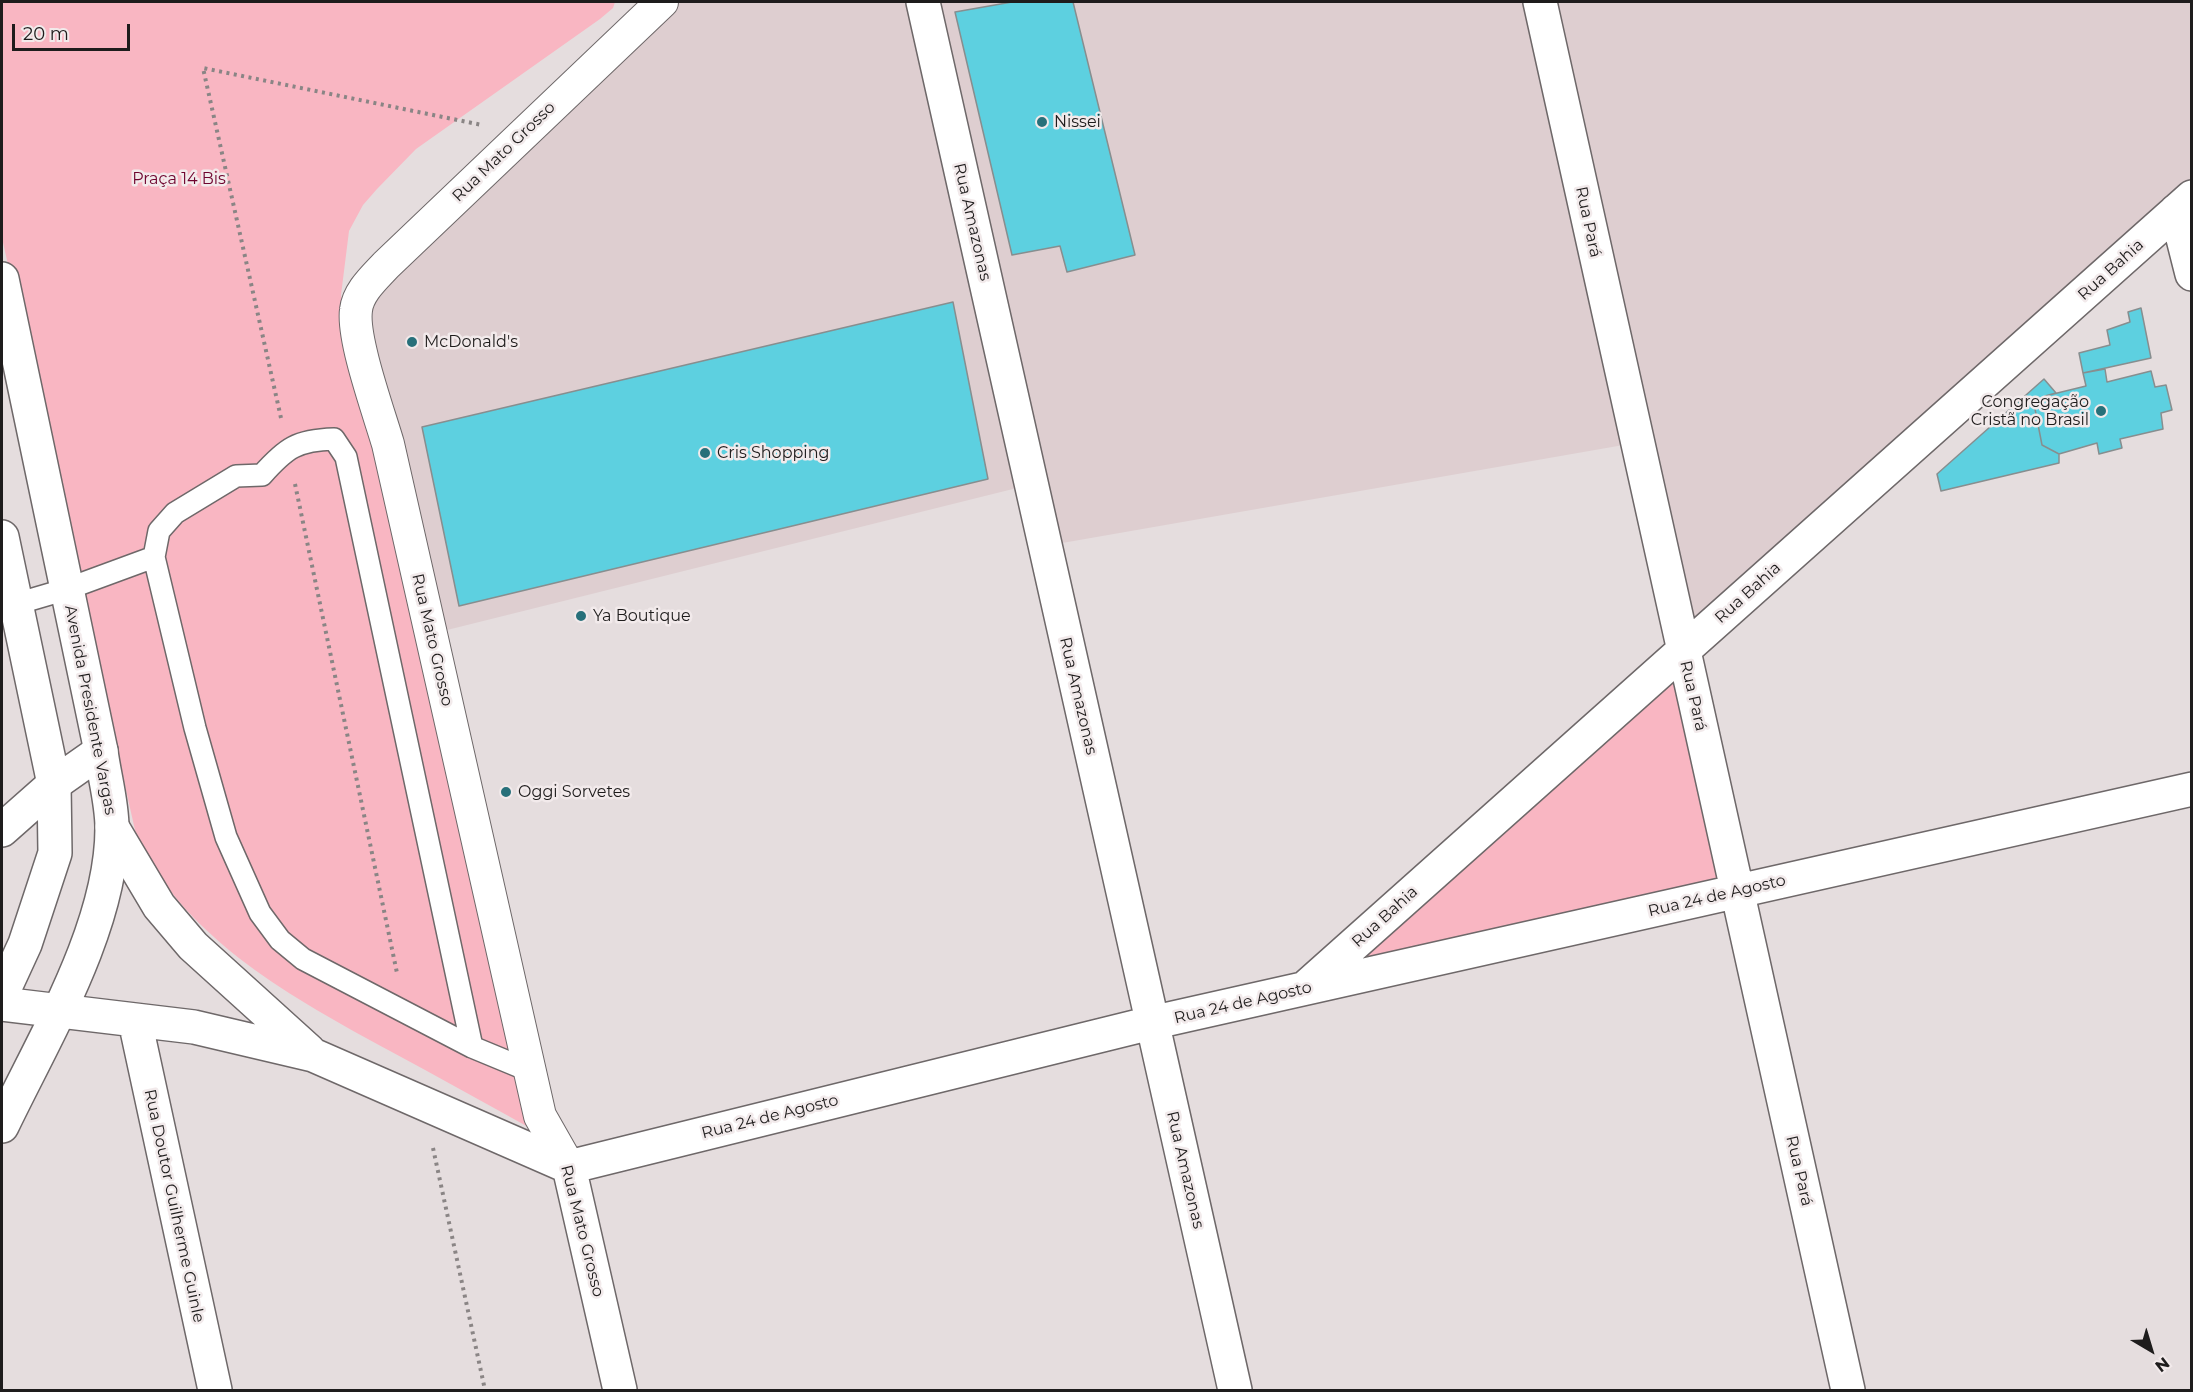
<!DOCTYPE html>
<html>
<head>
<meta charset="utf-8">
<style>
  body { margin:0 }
  #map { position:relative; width:2193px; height:1392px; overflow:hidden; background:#e5ddde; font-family:Montserrat,sans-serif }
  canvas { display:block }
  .frame { position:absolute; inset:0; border:3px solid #1e1c1c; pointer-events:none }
  .north { position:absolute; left:2121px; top:1320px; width:60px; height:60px; -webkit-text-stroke:4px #f2eaeb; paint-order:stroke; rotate:142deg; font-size:16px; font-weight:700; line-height:24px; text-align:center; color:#1e1c1c }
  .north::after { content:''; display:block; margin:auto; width:21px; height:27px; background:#1e1c1c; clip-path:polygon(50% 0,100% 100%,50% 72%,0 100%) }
  .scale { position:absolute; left:12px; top:24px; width:118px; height:27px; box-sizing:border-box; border:3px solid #1e1c1c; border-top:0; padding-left:8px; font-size:18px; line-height:21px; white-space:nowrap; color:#1e1c1c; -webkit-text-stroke:4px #f2eaeb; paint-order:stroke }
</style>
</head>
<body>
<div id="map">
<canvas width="2193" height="1392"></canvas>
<div class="frame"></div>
<div class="north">N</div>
<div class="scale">20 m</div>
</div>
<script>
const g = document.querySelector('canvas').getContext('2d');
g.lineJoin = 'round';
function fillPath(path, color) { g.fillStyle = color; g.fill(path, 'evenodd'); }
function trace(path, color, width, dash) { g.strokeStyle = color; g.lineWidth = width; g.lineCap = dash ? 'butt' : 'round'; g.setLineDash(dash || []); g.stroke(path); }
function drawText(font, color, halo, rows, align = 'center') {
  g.font = font + ' Montserrat,sans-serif'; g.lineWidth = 5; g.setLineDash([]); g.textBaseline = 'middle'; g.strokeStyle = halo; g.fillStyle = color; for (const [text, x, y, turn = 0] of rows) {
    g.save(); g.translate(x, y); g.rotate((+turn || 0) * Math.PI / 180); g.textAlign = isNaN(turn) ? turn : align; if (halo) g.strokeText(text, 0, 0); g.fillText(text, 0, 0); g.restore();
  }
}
fillPath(new Path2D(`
  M664,2H920L1029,485L431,634L358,312Z
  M925,2H2191V197L1683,651L1635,443L1045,546Z`), '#deced0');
fillPath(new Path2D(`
  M2,2H615L613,8L600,19L416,149L377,189L363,205L349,231L341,295L375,462L530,1128C483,1102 437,1076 390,1051C293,998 189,942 137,839L2,238Z
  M1683,651L1737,892L1304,989Z`), '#f9b6c2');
const building = new Path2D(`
  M1012,2H1073L1135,255L1067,272L1060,246L1012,255L955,12Z
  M953,302L988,479L459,606L422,427Z
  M2141,308L2151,358L2083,373L2079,353L2110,345L2107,330L2130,322L2128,312Z
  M2105,369L2107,382L2151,371L2155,387L2166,385L2172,410L2161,413L2163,429L2120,439L2122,448L2099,454L2097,443L2059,454L2042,445L2035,409L2045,396L2086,386L2083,373Z
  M2044,379L2056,393L2045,396L2035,409L2042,445L2059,454V463L1941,491L1937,474Z`);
fillPath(building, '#5dd0e0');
trace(building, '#878e8f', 1.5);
const service = new Path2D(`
  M16,604L67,589L154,557
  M472,1047L346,457L334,439C297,440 286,448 262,475L236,476L175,513L159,531L154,557L195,728L226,837L260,913L280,940L303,959L472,1047L530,1071`);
const pedestrian = new Path2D(`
  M569,1167L540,1116L388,444C379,413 352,339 356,310C358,292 374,278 386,265L662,2`);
const minor = new Path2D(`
  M923,2L1235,1390
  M1540,2L1848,1390
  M2176,211L2192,274
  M112,827L159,906L193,946L309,1051
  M2,830L54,784L101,751
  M1306,987L2192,197
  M2,1004L194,1027L313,1055L569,1167L1151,1023L2192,789
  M135,1021L215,1390
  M569,1167L620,1390`);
const secondary = new Path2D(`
  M2,279L101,751C104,775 112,802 112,828C112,927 44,1038 2,1126
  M2,537L54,784L55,853L25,944L2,994`);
trace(service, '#6e6869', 24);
trace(pedestrian, '#6e6869', 34);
trace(minor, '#6e6869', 36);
trace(secondary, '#6e6869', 36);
trace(new Path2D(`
  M281,418L203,68L482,125
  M295,484L397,973
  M433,1148L485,1390`), '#8a8585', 4, [3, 4.5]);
trace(service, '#fff', 21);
trace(pedestrian, '#fff', 32);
trace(minor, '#fff', 33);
trace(secondary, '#fff', 33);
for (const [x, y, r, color] of [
  [1042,122,6,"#27707a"],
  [412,342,6,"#27707a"],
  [2101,411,6,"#27707a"],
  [705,453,6,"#27707a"],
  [581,616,6,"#27707a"],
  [506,792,6,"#27707a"]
]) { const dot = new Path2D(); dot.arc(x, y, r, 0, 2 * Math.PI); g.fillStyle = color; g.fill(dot); trace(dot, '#f2eaeb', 2); }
drawText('16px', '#1e1c1c', '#f2eaeb', [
  ["Nissei",1054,122],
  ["McDonald's",424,342],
  ["Congregação",2089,402,"right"],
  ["Cristã no Brasil",2089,420,"right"],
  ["Cris Shopping",717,453],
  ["Ya Boutique",593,616],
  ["Oggi Sorvetes",518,792]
], 'left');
drawText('16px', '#1e1c1c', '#f2eaeb', [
  ["Rua Mato Grosso",504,152,-44],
  ["Rua Amazonas",972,222,77],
  ["Rua Pará",1588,222,78],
  ["Rua Bahia",2111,270,-42],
  ["Rua Bahia",1748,593,-42],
  ["Rua Mato Grosso",432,640,77],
  ["Rua Amazonas",1078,696,77],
  ["Rua Pará",1693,696,77],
  ["Avenida Presidente Vargas",90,710,79],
  ["Rua 24 de Agosto",1717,896,-13],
  ["Rua Bahia",1385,917,-42],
  ["Rua 24 de Agosto",1243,1003,-13],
  ["Rua 24 de Agosto",770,1117,-14],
  ["Rua Amazonas",1185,1170,77],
  ["Rua Pará",1799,1171,77],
  ["Rua Doutor Guilherme Guinle",174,1206,78],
  ["Rua Mato Grosso",582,1231,76]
]);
drawText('16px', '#6e042e', '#f2eaeb', [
  ["Praça 14 Bis",179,179]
]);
</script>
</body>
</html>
